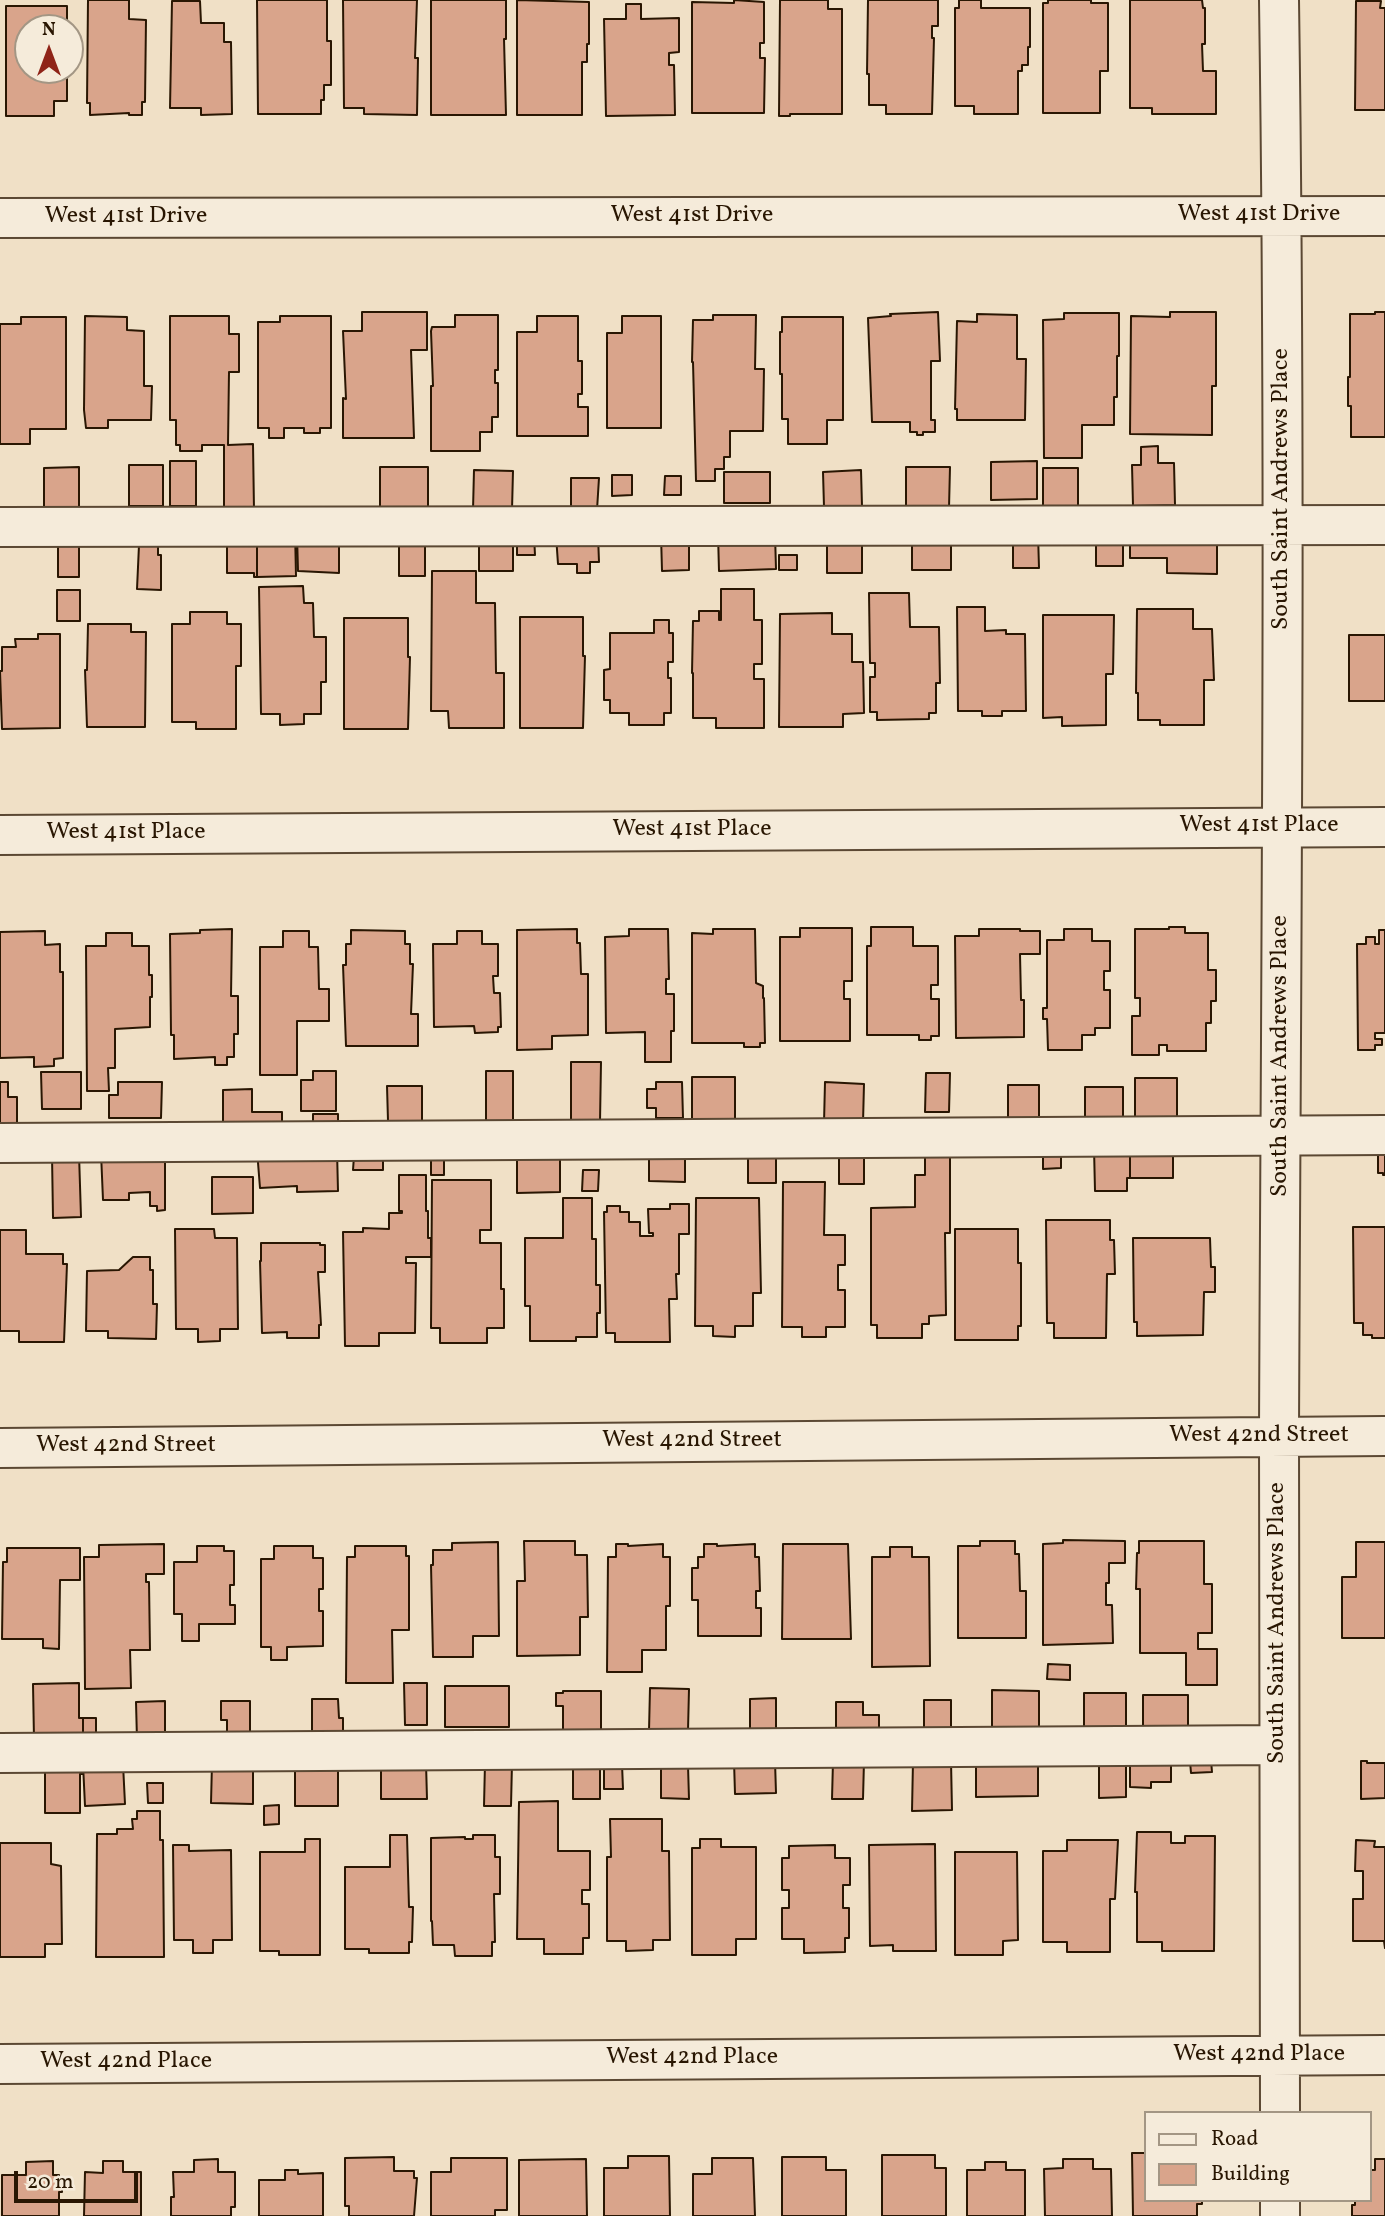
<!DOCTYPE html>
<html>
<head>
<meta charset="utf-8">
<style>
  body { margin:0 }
  #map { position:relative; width:1385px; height:2216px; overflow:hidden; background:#f0e0c6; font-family:Vollkorn,serif }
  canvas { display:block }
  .legend { position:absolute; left:1144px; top:2111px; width:228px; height:91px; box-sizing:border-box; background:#f5ebda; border:2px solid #a39684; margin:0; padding:9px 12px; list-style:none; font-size:21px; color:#291602 }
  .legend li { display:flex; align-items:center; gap:14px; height:35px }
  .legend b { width:35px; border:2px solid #a39684 }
  .north { position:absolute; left:14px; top:14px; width:70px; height:70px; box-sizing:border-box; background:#f5ebda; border:2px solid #a39684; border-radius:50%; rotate:0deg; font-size:19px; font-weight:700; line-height:28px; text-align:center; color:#291602 }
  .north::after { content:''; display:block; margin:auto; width:24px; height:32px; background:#8f2418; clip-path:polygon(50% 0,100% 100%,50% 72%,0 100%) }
  .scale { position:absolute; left:14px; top:2171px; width:124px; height:32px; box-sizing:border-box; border:4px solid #291602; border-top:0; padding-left:9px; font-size:21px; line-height:24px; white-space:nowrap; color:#291602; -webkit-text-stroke:5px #f5ebda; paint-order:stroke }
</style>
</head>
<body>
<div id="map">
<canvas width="1385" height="2216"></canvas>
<ul class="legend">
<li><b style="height:9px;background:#f5ebda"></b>Road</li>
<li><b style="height:19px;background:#d9a48b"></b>Building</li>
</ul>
<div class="north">N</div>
<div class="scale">20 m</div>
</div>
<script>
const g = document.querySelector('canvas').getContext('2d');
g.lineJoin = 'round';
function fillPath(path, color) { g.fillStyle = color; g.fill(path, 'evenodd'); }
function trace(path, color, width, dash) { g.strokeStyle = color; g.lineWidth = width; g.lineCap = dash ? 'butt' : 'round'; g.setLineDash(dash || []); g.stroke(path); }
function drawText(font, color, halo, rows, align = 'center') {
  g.font = font + ' Vollkorn,serif'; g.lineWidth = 5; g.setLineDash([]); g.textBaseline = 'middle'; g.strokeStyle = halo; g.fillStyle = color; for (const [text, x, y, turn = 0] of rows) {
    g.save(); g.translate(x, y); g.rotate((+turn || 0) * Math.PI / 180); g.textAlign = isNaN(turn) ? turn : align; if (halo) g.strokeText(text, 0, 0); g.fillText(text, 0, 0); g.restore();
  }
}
const building = new Path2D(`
  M88,0H129V19L146,20L145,102H142V115H129V113L90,115V103H87Z
  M257,0H327V41H331V85H324V100H321V114H258Z
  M343,0H417L415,58H418L417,115L364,114V108H344Z
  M431,0H506V39H504L506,115H431Z
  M517,0L589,2V44H587V62H582V115H517Z
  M734,0L764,2V43H760V58H765L764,113H692V2L734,3Z
  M780,0H828V9H842V114H790V116H779Z
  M868,0H938V26H932V38H934L932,114H886V105H869V74H867Z
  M959,0H981V8H1030V47H1028V65H1022V71H1018V114H974V106H955V8H959Z
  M1048,0H1091V3H1108V71H1100V113H1043V3H1048Z
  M1130,0H1202L1203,8H1205V44H1202L1203,71H1216V114H1152V108H1130Z
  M172,1H200L201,23H224V42H231L232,114L201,115V108H170Z
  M1356,1H1381L1380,8H1385V110H1355Z
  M626,4H641V19L679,18V52L669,53V65H674L675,115L606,116L604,19H626Z
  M6,6H67V28H28V70H67V101H54V116H6Z
  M362,312H427V350H411L414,438H343V398L346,399L343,331H362Z
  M938,312L940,361H931V420H935V432H923V435H917V432H910V422H872L868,318L891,316L890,314Z
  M1170,312H1216V386H1212V435L1130,434L1131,316L1170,317Z
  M1375,312H1385V437H1351V406H1348V377H1350V314H1375Z
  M1064,313H1119V356H1117V397H1114V425H1082V458H1044L1043,320L1064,319Z
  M977,314L1017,315V359H1026L1025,420H957V409H955L957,321L977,322Z
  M455,315H498V370H495V383H498V417H492V432H480V451H431V386H433L431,331L432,327H455Z
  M713,315H756L755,369H764L763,431H730V457H724V469H715V481H696L693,362H692L693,320H713Z
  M85,316L127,317V330L144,331V386H152L151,420H108V428H86L84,410Z
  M170,316H229V334H239V372H229L228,445L253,444L254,510H224V445H202V451H180V445H176V420H170Z
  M280,316H331V428H320V433H304V428H284V438H269V428H258V322H280Z
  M537,316H578V361H582V394H578V407H588V436H517V332H537Z
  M622,316H661V428H607V333H622Z
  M21,317H66V429H30V444H0V324H21Z
  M782,317H843V420H827V444H788V419H782V374H780V332H782Z
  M1158,446V463H1174L1175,505L1133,506L1132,465H1141V447Z
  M170,461H196V506H170Z
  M1037,461V499L991,500V462Z
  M129,465H163V506H129Z
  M79,467V510H44V468Z
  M380,467H428V512H380Z
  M906,467H950L949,508H906Z
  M1043,468H1078V509H1043Z
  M474,470L513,471L512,510H473Z
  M861,470L862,506L824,507L823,472Z
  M724,472H770V503H724Z
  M612,475H632V495L612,496Z
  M665,476H681V495H664Z
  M571,478H599L597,510L571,507Z
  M257,531H295L296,576L257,577Z
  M257,531V577H254V573H227V536Z
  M912,533H951V570H912Z
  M1013,533H1038L1039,568H1013Z
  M1096,533H1123V566H1096Z
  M1130,533H1217V574L1167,573V558H1130Z
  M689,534V570L662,571L661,535Z
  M718,534H775L776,569L719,571Z
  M297,535H339V573L298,571Z
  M479,535H513V571H479Z
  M517,535H534L535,555H517Z
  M556,535H598L599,562H590V573H577V564H558Z
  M58,537H79V577H58Z
  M425,538V576H399V539Z
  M862,539V573H827V540Z
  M139,545H158V555H161V590L137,589Z
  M779,555H797V570H779Z
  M432,571H476V603H495L496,673H504V728H449L448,711H431Z
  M303,586L304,603H313L314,637H326V682H321V714H304V724L280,725V714H261L259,587Z
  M721,589H754V620H762V664H754V679H764V728H716V718H693V673H692L693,621H699V611H719V620H721Z
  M57,590H80V621H57Z
  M869,593H909L910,627H939L940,683H936V713H929V719L877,720V712H870V677H875V663H870Z
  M957,607H985V631L1006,630V634H1025L1026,711H1002V716H982V711H958Z
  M1137,609H1193V629H1212L1214,680H1204V725H1160V720H1138V693H1136Z
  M190,612H227V624H241V666H236V729H196V722H172V624H190Z
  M832,613V634H852V662H863L864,713L843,714V727H779L780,614Z
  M1043,615H1114L1113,674H1106V725L1062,726V717L1043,718Z
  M520,617H583V656H585L583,728H520Z
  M344,618H408V657H410L408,729H344Z
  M654,620H669V633H673V662H668V678H671V713H664V725H629V713H610V700H604V670L610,669V633H654Z
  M88,624H131V632H146L145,727H87L85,670H87Z
  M38,634H60V728L2,729L0,671H2V647H16L15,639H38Z
  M1349,635H1385V701H1349Z
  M871,927H913V946H938V985H931V999H939V1036H931V1040H919V1035H867V946H871Z
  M1169,927H1185V933H1208V970H1216V1001H1211V1023H1206V1051H1167V1045H1159V1055H1132V1016H1140V998H1135V929H1169Z
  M800,928H852V981H844V999H850V1041H780V937H800Z
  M232,929L231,996H238V1034H234V1057H227V1065H215V1057L174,1059V1035H171L170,934L200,933V930Z
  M577,929V943H580L581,974H588V1035L552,1036V1049L517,1050V930Z
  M629,929H668L669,979H666V994H674V1031H671V1062H645V1032L606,1033L605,937L629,936Z
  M713,929H755L756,983L763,986V998H764L765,1043H760V1047H744V1043H692V933L713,934Z
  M979,929H1020V931H1040V954H1020L1021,1000H1024V1037L956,1038L955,936H979Z
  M1064,929H1092V941H1110V971H1104V990H1110V1028H1095V1035H1082V1050H1048L1047,1019H1043V1008H1047V940H1064Z
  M351,930L405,931V944H410V964H413L411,1014H418V1046H346L343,965H346V944H351Z
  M1379,930H1385V1033H1375V1039H1382V1045H1375V1050H1358L1357,944H1366V937H1375V944H1379Z
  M45,931V945L60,944V972H63V1058L54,1059V1066L34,1067V1057L0,1058V932Z
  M283,931H309V947H318L319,989H329V1021H297V1075H260V947H283Z
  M457,931H482V944H498V976H493L494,993H500L501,1027H498V1032L475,1033L474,1026L434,1027L433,944H457Z
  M106,933H132V946H149V975H152V997H150V1027L115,1029V1068H108L109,1091H87L86,946H106Z
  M571,1062H601L600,1122H571Z
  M313,1071H336V1111H301V1080H313Z
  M486,1071H513V1124H486Z
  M41,1072H81V1109H42Z
  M926,1073H950L949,1112H925Z
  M692,1077H735V1123H692Z
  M1135,1078H1177V1121H1135Z
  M0,1082H8V1097H17V1127H0Z
  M118,1082H162L161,1118H109V1095H118Z
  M656,1082H682L683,1118H656V1108H647V1089H656Z
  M825,1082L864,1084L863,1123H824Z
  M1008,1085H1039V1122H1008Z
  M387,1086H422V1121H388Z
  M1085,1087H1123V1120H1085Z
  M252,1089V1112H282V1125H223V1090Z
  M313,1114H338V1125L313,1124Z
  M1173,1146V1178H1130V1147Z
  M1385,1146V1175H1383V1173H1378V1148Z
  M1130,1147V1178H1127V1191H1095L1094,1148Z
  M649,1148L685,1149V1182L649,1181Z
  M748,1148H776V1183H748Z
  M839,1148H864V1184H839Z
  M517,1149H560V1192L517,1193Z
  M925,1149H950V1233H945L946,1315L929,1316V1324H922V1338H877V1325H871V1208L915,1207V1175H925Z
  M257,1150H337L338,1191L297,1192V1186L260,1188Z
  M383,1150V1170H353L354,1156Z
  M431,1151H444V1175H431Z
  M165,1152V1210L157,1211V1206H150V1192L129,1193V1200H103L101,1153Z
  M79,1154L81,1217L53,1218L52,1155Z
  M1061,1154V1168L1043,1169V1155Z
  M583,1170H599L598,1191H582Z
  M399,1175H426V1211H428V1238H431V1257H406V1263H416L415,1333H379V1346H345L343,1232H363V1228L389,1229V1213H402V1211H399Z
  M212,1177H253V1213L212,1214Z
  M432,1180H491V1230H480V1243H501V1289H504V1328H487V1343H440V1328H431Z
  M783,1182H825L824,1235H845V1265H838V1290H845V1327H826V1337H802V1327H782Z
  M563,1198H592V1239H596V1285H600V1313H597V1337H576V1341H530V1306H525V1238H563Z
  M696,1198H759L761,1293H753V1326H735V1337L713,1336V1326H695Z
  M670,1204H689V1234H679V1274H676L677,1299H669L670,1342H615V1333H606L604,1212H607V1206H620V1212H629V1222H640V1236H653V1233H649L648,1209H670Z
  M1046,1220H1110V1240H1114L1115,1274H1107L1106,1338H1054V1323H1047Z
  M1353,1227H1385V1338H1372V1335H1363V1323H1354Z
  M175,1229H214L215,1238H237L238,1329H220V1341L198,1342V1329H176Z
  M955,1229H1018V1263H1021V1326H1018V1340H955Z
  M0,1230H26V1254H63V1264H67L64,1342H19V1331H0Z
  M1133,1238H1210L1211,1267H1215V1292H1204L1203,1335L1137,1336V1322H1134Z
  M261,1243H320V1245H325V1272H318L321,1325H319V1338H287V1332L262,1333L260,1261H261Z
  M133,1257H150V1270H153V1304H157L156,1339L108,1338V1331H86L87,1271L119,1270Z
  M1063,1540L1125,1541V1563H1109V1583H1106V1605H1112L1113,1643L1043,1645V1544L1063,1543Z
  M524,1541H575V1555H587L588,1617H580V1655L517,1656V1581H525Z
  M980,1541H1015V1554H1019L1020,1591H1026V1638H958V1546H980Z
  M1139,1541H1204V1584H1212V1633H1198V1649H1217V1685H1186V1653H1140V1589H1136L1137,1553H1139Z
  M498,1542L499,1636H473V1657H433L431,1565H433V1550H452V1543Z
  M1356,1542H1385V1638H1342V1577H1356Z
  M164,1544V1574H146V1582H149L150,1650H130L131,1688L85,1689L84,1557H99V1545Z
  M616,1544H628V1546L663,1544V1557H670V1606H666V1650H642V1672H607L608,1557H616Z
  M704,1544H717V1546L755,1544V1557H759L760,1591H756V1608H761V1636H698V1600H692V1568H698V1557H704Z
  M783,1544H848L851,1639H782Z
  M197,1546H224V1551H234V1585H230V1605H235V1624H199V1641H182V1614H174V1562H197Z
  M274,1546H313V1558H323V1589H319V1611H323V1646L287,1647V1660H271V1647H261V1559H274Z
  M355,1546H406V1556H409V1630H392L393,1683H346L347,1557H355Z
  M890,1547H912V1557H929L930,1666L872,1667V1557H890Z
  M7,1548H80V1580H60L59,1649L43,1648V1639H2L3,1562H7Z
  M1048,1664L1070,1665V1680L1047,1679Z
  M79,1683V1718H83V1738L34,1739L33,1684Z
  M404,1683H427V1725H405Z
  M445,1686H509V1727H445Z
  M650,1688L689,1689L688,1731H649Z
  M992,1690L1039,1691V1729H992Z
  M563,1691H601V1738H563V1706H556V1693H563Z
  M1084,1693H1126V1734H1084Z
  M1143,1695H1188V1733L1143,1734Z
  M776,1698V1735L750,1736V1699Z
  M312,1699H338L339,1718H343V1737H312Z
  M924,1700H951V1736H924Z
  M165,1701V1739L137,1740L136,1702Z
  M221,1701H250V1736H227V1720H221Z
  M836,1702H863V1715H879V1734L836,1737Z
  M83,1718H96V1738H83Z
  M1099,1760H1126V1797L1099,1798Z
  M1211,1760L1212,1772L1191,1773L1190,1761Z
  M734,1761H775L776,1793L735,1794Z
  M833,1761H864L863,1799H832Z
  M913,1761H951L952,1810L912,1811Z
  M1038,1761V1796L976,1797V1763Z
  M1361,1761H1367V1763H1385V1798L1361,1799Z
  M573,1762H600V1799H573Z
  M1130,1762L1171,1764V1782H1151V1788L1130,1787Z
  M212,1763H253V1804L211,1803Z
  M381,1763H426L427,1799H381Z
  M485,1763H512L511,1806H484Z
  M45,1764H83V1774H80V1813H45Z
  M83,1764H123L125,1804L85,1806Z
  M604,1764H622L623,1789H604Z
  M661,1765H688L689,1799L661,1798Z
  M295,1766H338V1806H295Z
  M147,1783H163V1803H148Z
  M558,1801V1851H590V1890H582V1904H589V1938H583V1954H544V1939H517L519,1802Z
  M279,1805V1824L264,1825V1806Z
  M137,1811H160V1840H163L164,1957H96L97,1834H117V1829H133L132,1819H137Z
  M610,1819H662V1851H669L670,1940H653V1950L626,1951V1941H607V1857H611Z
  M1137,1832H1171V1843H1185V1836H1215L1214,1951H1162V1942H1137V1892H1135Z
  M390,1835H407L409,1907H413L412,1942H409V1953H369V1949H345V1867H390Z
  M473,1835H495V1857H500V1894H494L495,1942H492V1956H455L454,1945H433L432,1921H431V1838L465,1837V1839H473Z
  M305,1839H320V1955H279V1951H260V1852H305Z
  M700,1839H721V1847H756V1939H736V1955H692V1848H700Z
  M1067,1840H1118L1115,1899H1110V1952H1067V1942H1043V1851H1067Z
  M1356,1840L1375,1841L1374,1847H1385V1948L1384,1941H1353V1899H1363V1871H1355Z
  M0,1843H51V1864L61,1866L62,1944H45V1957H0Z
  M935,1844L936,1951H893V1945L870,1946L869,1845Z
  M173,1845H189V1851L231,1850L232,1940H213V1953H193V1940H174Z
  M835,1845V1858H850V1885H843V1908H849V1938H845V1952L804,1953V1939H782V1908H789V1890H782V1858H789V1846Z
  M955,1852H1017L1018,1940L1003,1941V1955H955Z
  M1132,2153H1145V2200H1202V2204H1197V2216H1133Z
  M882,2155H935V2168H946V2216H882Z
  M628,2156H669L670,2216H604V2168H628Z
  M394,2157V2171H414V2178H417L414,2216H349V2206H345V2158Z
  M782,2157H826V2170H846V2216H782Z
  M451,2158H507V2210H495V2216H431V2172H451Z
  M712,2158H753L755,2216H693V2174H712Z
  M218,2159V2172H235V2207H231V2216H171V2197H174L173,2172H194V2160Z
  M586,2159L587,2216H519V2160Z
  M1063,2159H1093V2169H1111L1112,2216H1045L1044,2169L1063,2168Z
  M1375,2159H1385V2216H1352V2205H1355V2200H1369V2170H1375Z
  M53,2161V2175H59V2186H62V2192H59V2216H2V2175H26V2162Z
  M103,2161H123V2172H141V2216H84L85,2172L103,2173Z
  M985,2162H1006V2170H1025V2216H967V2170H985Z
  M285,2170H298V2174L323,2173V2216H259V2180H285Z`);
fillPath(building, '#d9a48b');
trace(building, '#291602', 2);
const minor = new Path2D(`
  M1279,0C1286,478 1281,955 1279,1433C1278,1660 1281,1886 1280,2113
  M0,218L1385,216
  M0,527L1385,525
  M0,835L1385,827
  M0,1143L1385,1135
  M0,1448L1385,1436
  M0,1753L1279,1745
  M0,2064L1385,2055
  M1280,2216V2200`);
trace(minor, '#5b4833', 42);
trace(minor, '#f5ebda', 38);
drawText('24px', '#291602', '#f5ebda', [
  ["West 41st Drive",1259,216],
  ["West 41st Drive",692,217],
  ["West 41st Drive",126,218],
  ["South Saint Andrews Place",1283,489,-90],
  ["West 41st Place",1259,827],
  ["West 41st Place",692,831],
  ["West 41st Place",126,834],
  ["South Saint Andrews Place",1282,1056,-90],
  ["West 42nd Street",1259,1437],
  ["West 42nd Street",692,1442],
  ["West 42nd Street",126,1447],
  ["South Saint Andrews Place",1279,1623,-90],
  ["West 42nd Place",1259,2056],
  ["West 42nd Place",692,2059],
  ["West 42nd Place",126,2063]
]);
</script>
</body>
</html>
